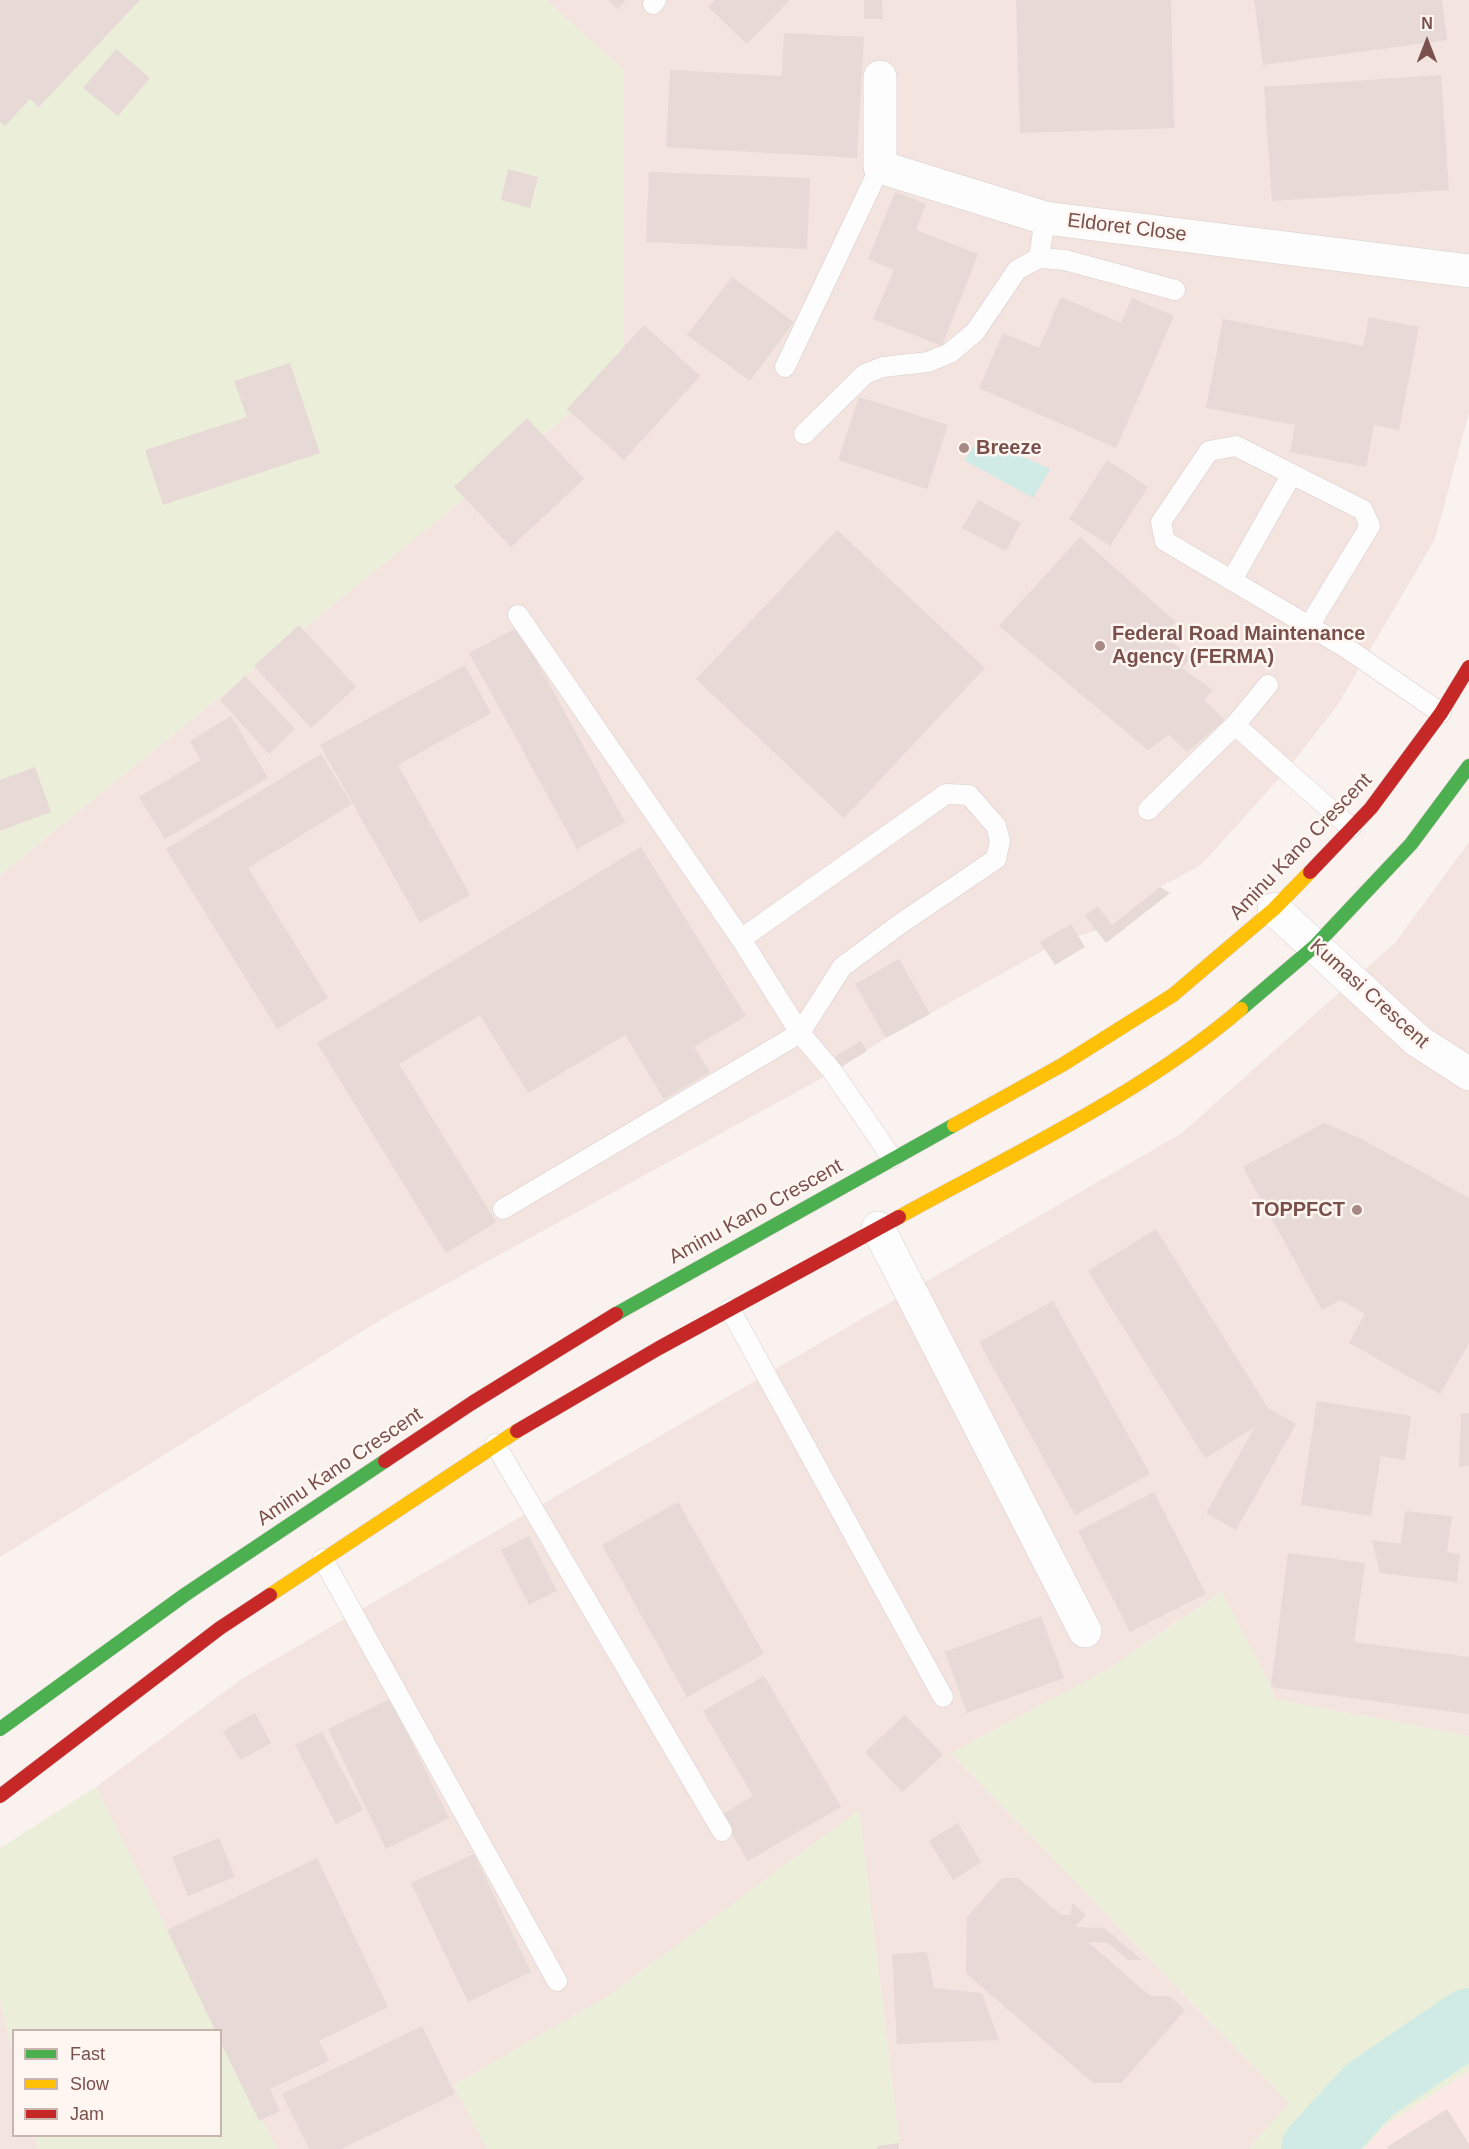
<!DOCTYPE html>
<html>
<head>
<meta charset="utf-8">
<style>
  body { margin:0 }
  #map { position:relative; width:1469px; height:2149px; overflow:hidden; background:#f9f2ef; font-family:Arial,sans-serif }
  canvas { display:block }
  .legend { position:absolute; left:12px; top:2029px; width:210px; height:108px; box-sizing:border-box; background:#fff6f2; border:2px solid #c9b4b0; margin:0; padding:8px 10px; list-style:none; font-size:18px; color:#79504c }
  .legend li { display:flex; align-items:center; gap:12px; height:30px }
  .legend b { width:30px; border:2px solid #c9b4b0 }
  .north { position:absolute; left:1397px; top:12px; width:60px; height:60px; -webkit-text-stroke:4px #fff6f2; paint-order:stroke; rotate:0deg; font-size:16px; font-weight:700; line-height:24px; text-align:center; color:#79504c }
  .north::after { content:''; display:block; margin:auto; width:21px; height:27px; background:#79504c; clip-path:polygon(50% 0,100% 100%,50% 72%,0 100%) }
</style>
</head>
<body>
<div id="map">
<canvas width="1469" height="2149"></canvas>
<ul class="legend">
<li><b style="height:8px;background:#4caf50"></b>Fast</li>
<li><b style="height:8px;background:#ffc107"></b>Slow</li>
<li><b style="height:8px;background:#c62828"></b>Jam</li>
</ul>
<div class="north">N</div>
</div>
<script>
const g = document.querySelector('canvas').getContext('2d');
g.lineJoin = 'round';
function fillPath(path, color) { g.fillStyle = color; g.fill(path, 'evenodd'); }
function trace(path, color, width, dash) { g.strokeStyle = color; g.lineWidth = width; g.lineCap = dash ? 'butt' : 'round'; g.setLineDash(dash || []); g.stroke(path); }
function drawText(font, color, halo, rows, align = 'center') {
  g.font = font + ' Arial,sans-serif'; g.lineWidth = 5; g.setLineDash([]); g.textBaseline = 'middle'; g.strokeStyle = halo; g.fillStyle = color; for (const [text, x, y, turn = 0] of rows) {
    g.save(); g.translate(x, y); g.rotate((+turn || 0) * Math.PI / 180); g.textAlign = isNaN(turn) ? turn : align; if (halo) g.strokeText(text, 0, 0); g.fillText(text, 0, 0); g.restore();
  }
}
fillPath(new Path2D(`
  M546,0H1469V413L1435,539L1337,706L1285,772L1201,865L1160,887L1112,925L1055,944L886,1038L833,1072L382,1319L0,1557V875L624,369V71Z
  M1469,842V1736L1274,1699L1271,1687L1221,1592L1105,1671L951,1753L1290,2104L1248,2149H900L859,1811L608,1996L454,2085L487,2149H277L221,2037L220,2030H217L96,1787L243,1678L1182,1133L1395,943Z
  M0,1999L13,2053L14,2136H34L38,2149H0Z`), '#f3e4df');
fillPath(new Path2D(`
  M1469,2071V2149H1364L1384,2126Z`), '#fbe8e6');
fillPath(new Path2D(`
  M0,0H546L624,70V369L0,875Z
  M1222,1592L1271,1687L1274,1699L1469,1736V2071L1384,2126L1364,2149H1248L1289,2103L951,1753L1105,1671Z
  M96,1787L217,2030H14L13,2053L0,1999V1848Z
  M859,1810L900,2149H487L454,2085L608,1996Z
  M221,2037L277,2149H38L34,2136H220Z`), '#ebefda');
fillPath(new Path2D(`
  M980,438L1050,469L1033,498L964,460Z`), '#d0ebe6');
trace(new Path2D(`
  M1315,2149L1369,2090L1469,2022`), '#d0ebe6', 68);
fillPath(new Path2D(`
  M0,0H140L39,107L30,99L5,126L0,122Z
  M608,0H626L618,9Z
  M715,0H790L747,44L708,7Z
  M864,0H882L883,19H864Z
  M1016,0H1171L1174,128L1020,133Z
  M1254,0H1442L1447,40L1263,65Z
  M784,33L864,37L857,158L666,147L670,70L782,76Z
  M116,49L150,78L118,116L83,88Z
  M1441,75L1449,190L1272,201L1264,87Z
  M508,169L538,177L530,208L501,200Z
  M649,172L810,178L807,249L646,242Z
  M895,192L926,204L916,230L978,254L942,346L873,319L894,270L868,259Z
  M732,277L794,322L750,381L687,335Z
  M1061,297L1121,323L1132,298L1174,316L1116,448L979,388L1003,333L1039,348Z
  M1369,317L1419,327L1399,430L1374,425L1366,467L1290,452L1295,425L1206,408L1223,319L1363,346Z
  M644,325L700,376L624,460L567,409Z
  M290,363L320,453L163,505L145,450L247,417L234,381Z
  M859,397L948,425L927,489L838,460Z
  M527,418L584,479L511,547L454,487Z
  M1107,460L1148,487L1110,546L1069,519Z
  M978,500L1021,523L1006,551L962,528Z
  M837,530L985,668L844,818L696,679Z
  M1080,537L1176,622L1162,634L1191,658L1182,668L1213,690L1204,700L1225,720L1187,752L1169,735L1148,750L999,626Z
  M299,625L356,687L311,728L254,666Z
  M518,627L625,822L577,849L469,653Z
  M465,665L491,713L398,765L470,895L420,923L320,745Z
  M245,676L295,729L269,754L220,700Z
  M231,716L268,778L165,839L139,797L201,760L190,741Z
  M321,754L352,804L248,868L328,998L277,1029L166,849Z
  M35,767L51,812L0,831V780Z
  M641,847L746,1016L694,1047L710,1072L664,1099L625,1035L528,1093L480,1015L399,1064L496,1222L446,1253L317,1043Z
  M1160,887L1170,893L1106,943L1085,916L1098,906L1112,925Z
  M1071,924L1085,947L1055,965L1040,942Z
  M899,959L930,1014L886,1038L855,984Z
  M861,1041L867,1051L833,1072L836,1056Z
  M1324,1123L1360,1138L1469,1198V1343L1440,1394L1349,1343L1365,1314L1341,1300L1322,1310L1243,1167Z
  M1156,1229L1268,1408L1296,1424L1236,1530L1206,1513L1255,1427L1205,1458L1088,1271Z
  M1053,1301L1150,1474L1075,1515L979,1342Z
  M1317,1401L1411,1416L1405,1460L1381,1456L1371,1516L1301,1505Z
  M1469,1413V1466L1459,1467L1461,1414Z
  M1154,1492L1206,1594L1130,1632L1078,1531Z
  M678,1502L764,1654L687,1697L602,1545Z
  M1405,1511L1452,1516L1447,1552L1460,1554L1457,1582L1380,1573L1372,1540L1401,1544Z
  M529,1536L557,1591L529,1605L501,1550Z
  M1288,1553L1365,1563L1354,1642L1469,1657V1714L1271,1687Z
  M1041,1616L1064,1678L967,1713L945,1652Z
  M764,1676L841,1807L748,1861L721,1815L753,1796L703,1711Z
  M390,1699L449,1818L386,1849L328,1729Z
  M255,1713L271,1743L240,1760L223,1731Z
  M905,1715L943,1755L902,1792L865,1752Z
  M322,1732L363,1810L336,1824L295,1745Z
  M958,1823L981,1862L953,1880L929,1841Z
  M219,1838L235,1877L188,1896L172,1857Z
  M474,1854L531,1972L468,2002L411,1883Z
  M317,1858L388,2007L319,2041L329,2061L270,2089L280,2111L259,2121L220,2041V2030H215L167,1930Z
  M1002,1878H1018L1061,1915H1071L1072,1903L1086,1915L1075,1927L1104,1928L1142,1960H1128L1108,1943L1088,1942L1150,1996H1170L1185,2010L1121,2083H1093L966,1973L967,1917Z
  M927,1952L934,1988L982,1993L999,2040L897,2044L892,1954Z
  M422,2026L455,2094L341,2149H309L282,2094Z
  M1447,2109L1469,2144V2149H1389L1387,2147Z
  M899,2143V2149H877V2146Z`), '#e6d9d6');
const lane = new Path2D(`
  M653,4L656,0
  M1039,258L1045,218
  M785,367L880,167
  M804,434L865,374L883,367L928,362L950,353L975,332L1017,270L1039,258L1065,260L1175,290
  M1232,580L1292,474
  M518,615L741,939L800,1033L833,1072L892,1158
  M1309,626L1370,526L1363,510L1236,446L1209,451L1161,522L1165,541L1348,649L1441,713
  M1235,725L1351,828
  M1148,810L1235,725L1268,685
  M503,1209L800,1033L842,967L900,924L996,859L1000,841L996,826L969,795L946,794L741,939
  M730,1309L943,1697
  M495,1444L722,1831
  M323,1559L557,1981`);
const street = new Path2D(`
  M880,77V167L1045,218L1469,271
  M1274,909L1418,1041L1469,1074
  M878,1228L1085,1631`);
const fast = new Path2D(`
  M1241,1009L1315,946L1411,844L1469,766
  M616,1314L954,1125
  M0,1729L186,1594L385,1461`);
const slow = new Path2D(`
  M954,1125L1062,1065L1173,995L1274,909L1310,872
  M899,1217C1013,1154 1143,1093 1241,1009
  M270,1595L517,1431`);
const jam = new Path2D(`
  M1310,872L1371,808L1441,713L1469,667
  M517,1431L659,1348L899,1217
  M385,1461L472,1403L616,1314
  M0,1796L220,1628L270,1595`);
trace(lane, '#d8cdcc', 21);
trace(street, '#d8cdcc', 34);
trace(fast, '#dacecc', 15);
trace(slow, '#dacecc', 15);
trace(jam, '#dacecc', 15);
trace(lane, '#fefdfd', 20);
trace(street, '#fefdfd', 33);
trace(fast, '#4caf50', 14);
trace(slow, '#ffc107', 14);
trace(jam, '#c62828', 14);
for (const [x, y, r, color] of [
  [964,448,6,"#a68985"],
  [1100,646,6,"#a68985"],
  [1357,1210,6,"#a68985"]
]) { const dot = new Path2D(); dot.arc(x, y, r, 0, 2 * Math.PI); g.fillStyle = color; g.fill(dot); trace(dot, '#fff6f2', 2); }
drawText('20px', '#79504c', '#fff6f2', [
  ["Eldoret Close",1127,228,7],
  ["Aminu Kano Crescent",1301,847,-46],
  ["Kumasi Crescent",1369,994,42],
  ["Aminu Kano Crescent",756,1212,-29],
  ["Aminu Kano Crescent",340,1467,-34]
]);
drawText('bold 20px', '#79504c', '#fff6f2', [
  ["Breeze",976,448],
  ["Federal Road Maintenance",1112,634],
  ["Agency (FERMA)",1112,657],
  ["TOPPFCT",1345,1210,"right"]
], 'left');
</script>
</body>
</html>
